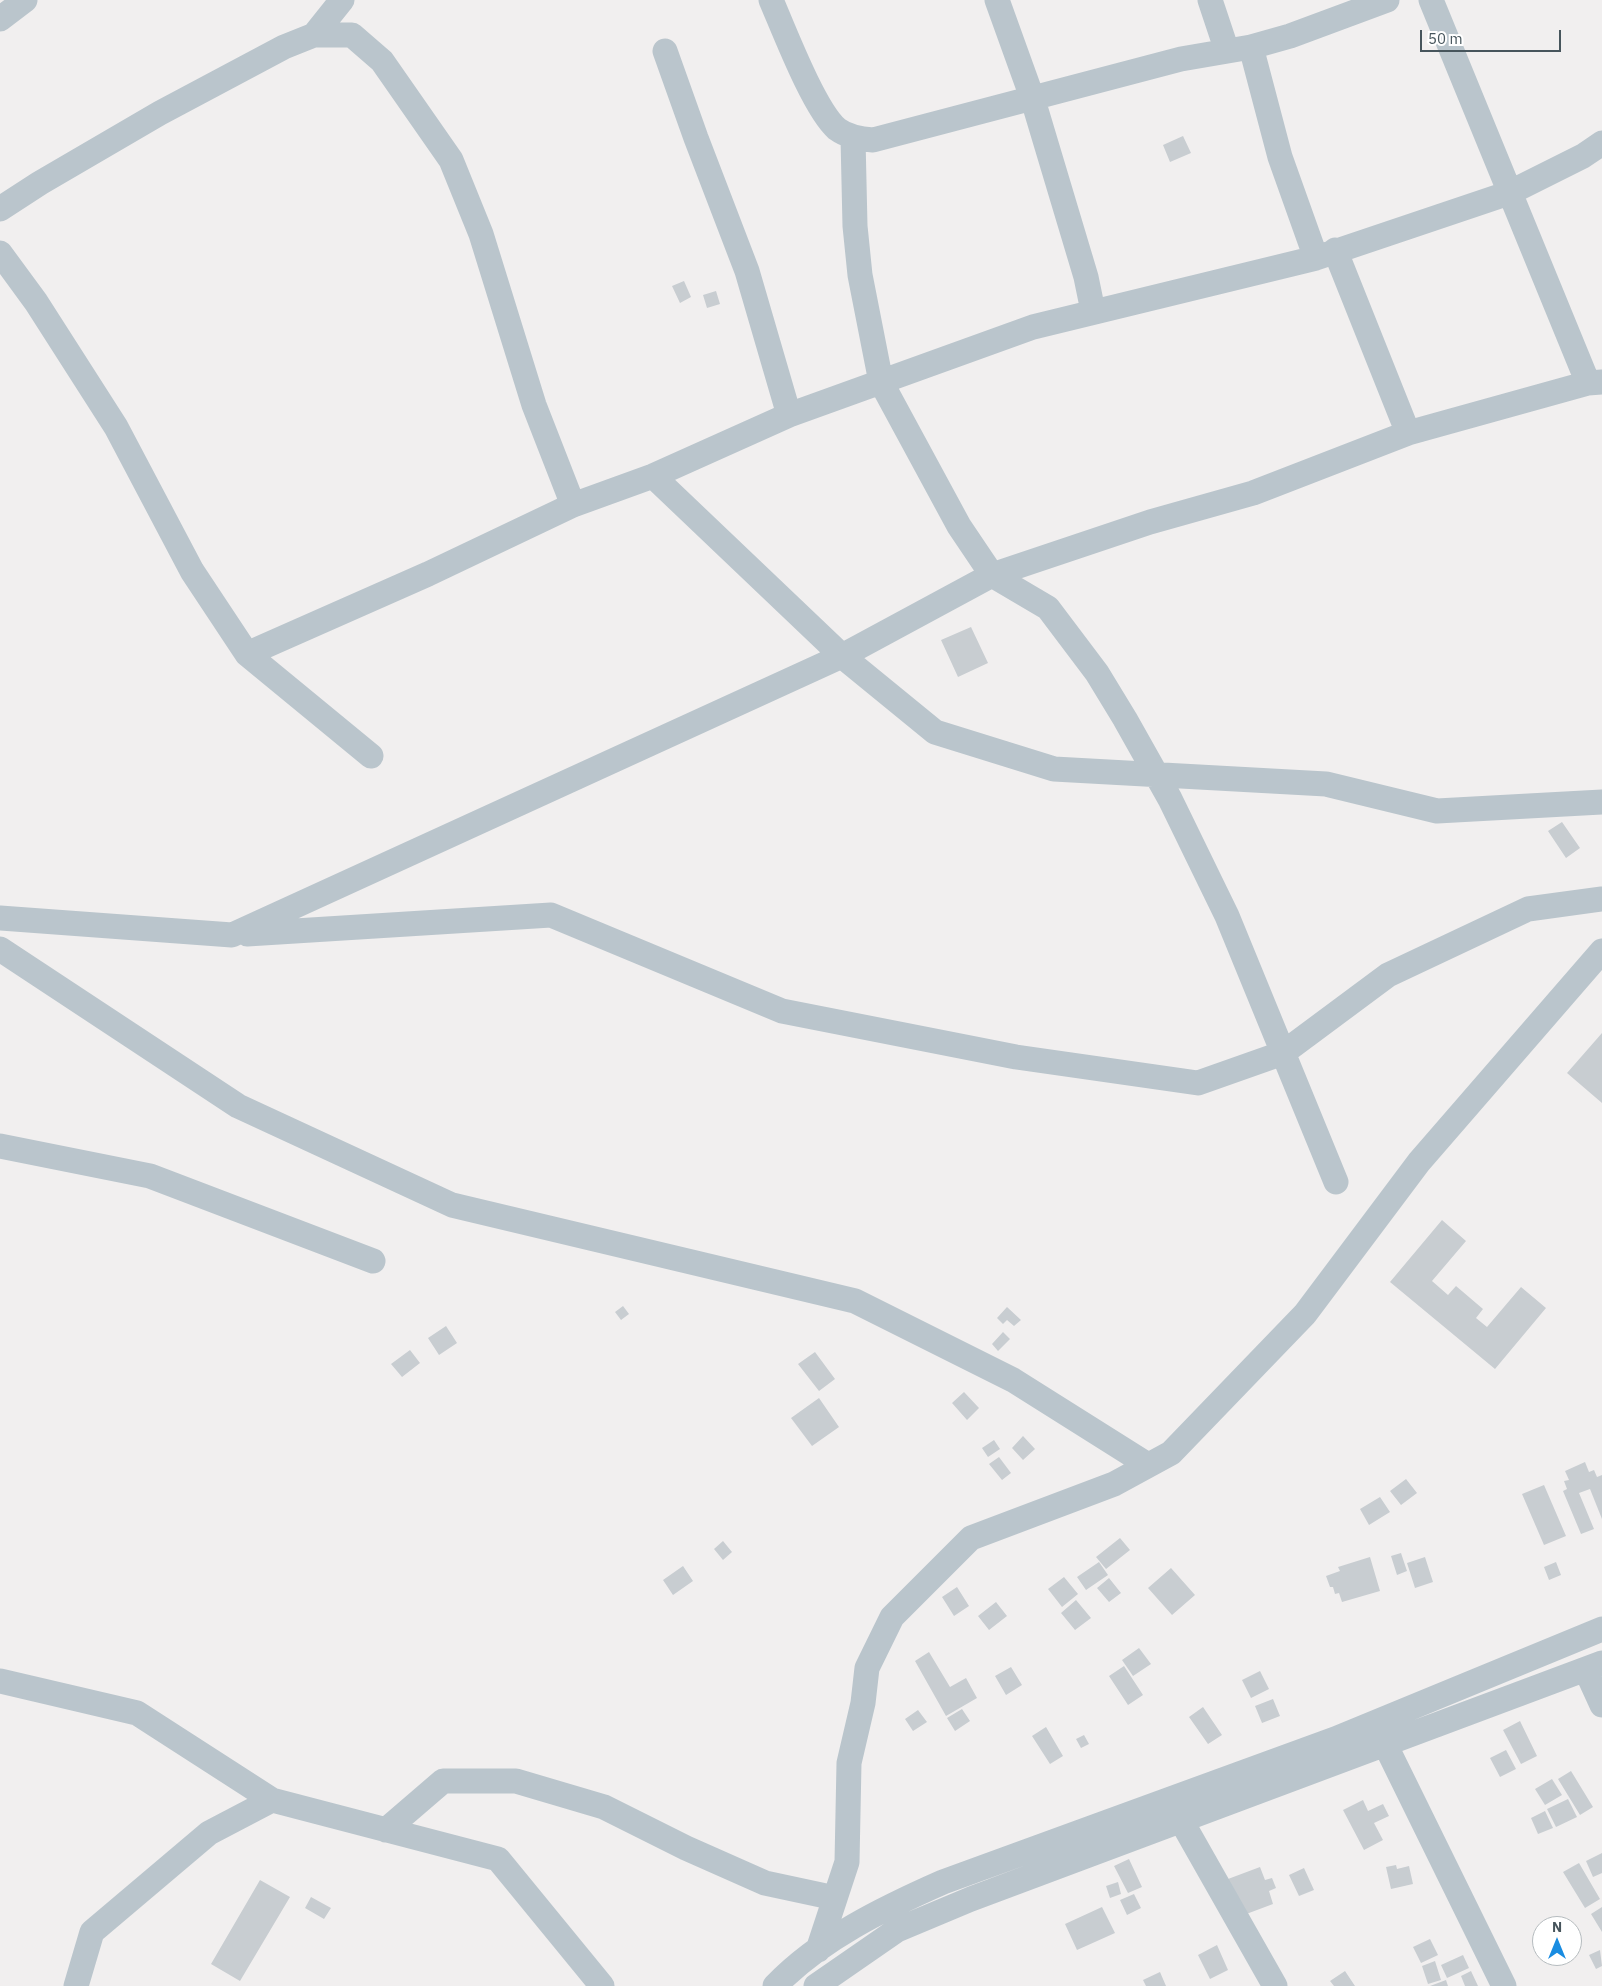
<!DOCTYPE html>
<html>
<head>
<meta charset="utf-8">
<style>
  body { margin:0 }
  #map { position:relative; width:1602px; height:1986px; overflow:hidden; background:#f1efef; font-family:"IBM Plex Sans",sans-serif }
  canvas { display:block }
  .north { position:absolute; left:1532px; top:1916px; width:50px; height:50px; box-sizing:border-box; background:#fff; border:1px solid #b5bbbe; border-radius:50%; rotate:0deg; font-size:14px; font-weight:700; line-height:20px; text-align:center; color:#47555c }
  .north::after { content:''; display:block; margin:auto; width:18px; height:22px; background:#198ce1; clip-path:polygon(50% 0,100% 100%,50% 72%,0 100%) }
  .scale { position:absolute; left:1420px; top:30px; width:141px; height:22px; box-sizing:border-box; border:2px solid #47555c; border-top:0; padding-left:6px; font-size:15px; line-height:18px; white-space:nowrap; color:#47555c; -webkit-text-stroke:4px #fff; paint-order:stroke }
</style>
</head>
<body>
<div id="map">
<canvas width="1602" height="1986"></canvas>
<div class="north">N</div>
<div class="scale">50 m</div>
</div>
<script>
const g = document.querySelector('canvas').getContext('2d');
g.lineJoin = 'round';
function fillPath(path, color) { g.fillStyle = color; g.fill(path, 'evenodd'); }
function trace(path, color, width, dash) { g.strokeStyle = color; g.lineWidth = width; g.lineCap = dash ? 'butt' : 'round'; g.setLineDash(dash || []); g.stroke(path); }
fillPath(new Path2D(`
  M1183,136L1191,153L1170,162L1163,145Z
  M684,281L691,297L680,303L672,286Z
  M716,291L720,304L707,308L703,295Z
  M971,627L988,663L958,677L941,640Z
  M1562,822L1580,848L1566,858L1548,831Z
  M1602,1033V1103L1567,1073Z
  M1442,1220L1466,1241L1432,1281L1448,1295L1456,1286L1483,1309L1476,1318L1487,1327L1521,1287L1546,1308L1495,1369L1390,1282Z
  M623,1306L629,1314L621,1320L615,1312Z
  M1007,1307L1021,1320L1014,1326L1007,1320L1003,1324L997,1318Z
  M446,1326L457,1343L439,1355L428,1338Z
  M1003,1332L1010,1339L998,1351L992,1344Z
  M410,1350L420,1363L402,1377L391,1364Z
  M815,1352L835,1379L819,1391L798,1364Z
  M964,1392L979,1408L967,1420L952,1403Z
  M819,1398L839,1427L812,1446L791,1418Z
  M1023,1436L1035,1449L1023,1460L1012,1448Z
  M994,1440L1000,1449L988,1457L982,1448Z
  M999,1457L1011,1473L1002,1480L989,1464Z
  M1585,1462L1589,1472L1594,1470L1597,1477L1602,1475V1519L1590,1489L1579,1493L1594,1529L1581,1534L1563,1491L1567,1489L1564,1481L1569,1480L1565,1471Z
  M1406,1479L1417,1493L1401,1505L1390,1491Z
  M1544,1485L1566,1536L1544,1545L1522,1494Z
  M1380,1497L1390,1512L1369,1525L1360,1509Z
  M1120,1538L1130,1550L1106,1569L1096,1557Z
  M723,1541L732,1552L723,1560L714,1549Z
  M1401,1553L1407,1571L1397,1575L1391,1556Z
  M1370,1557L1380,1591L1342,1602L1339,1593L1335,1594L1333,1587H1330L1326,1576L1340,1571L1338,1567Z
  M1425,1557L1433,1582L1415,1588L1407,1563Z
  M1099,1562L1108,1575L1086,1590L1077,1577Z
  M1556,1562L1561,1575L1549,1580L1544,1567Z
  M683,1566L693,1581L673,1595L663,1580Z
  M1171,1568L1195,1595L1172,1615L1148,1588Z
  M1064,1577L1078,1594L1062,1607L1048,1589Z
  M1109,1578L1121,1593L1109,1602L1097,1588Z
  M957,1587L969,1606L954,1616L942,1597Z
  M1076,1600L1091,1618L1075,1630L1061,1613Z
  M996,1602L1007,1616L989,1630L978,1616Z
  M1139,1648L1151,1664L1133,1676L1122,1660Z
  M929,1652L950,1687L966,1678L977,1698L946,1716L915,1661Z
  M1124,1666L1143,1695L1128,1705L1109,1676Z
  M1011,1667L1022,1685L1006,1695L995,1676Z
  M1260,1671L1269,1689L1251,1698L1242,1680Z
  M1273,1699L1280,1716L1262,1723L1255,1706Z
  M1203,1707L1222,1735L1208,1744L1189,1717Z
  M962,1709L970,1721L955,1731L947,1718Z
  M918,1710L927,1722L913,1731L905,1719Z
  M1520,1721L1537,1756L1521,1764L1503,1730Z
  M1046,1727L1063,1756L1050,1764L1032,1736Z
  M1084,1735L1089,1744L1081,1748L1076,1739Z
  M1506,1750L1516,1769L1500,1777L1490,1758Z
  M1571,1771L1593,1807L1580,1815L1558,1779Z
  M1552,1779L1562,1795L1545,1805L1535,1789Z
  M1568,1799L1577,1817L1556,1827L1547,1809Z
  M1363,1800L1368,1811L1383,1804L1389,1816L1374,1823L1383,1840L1364,1850L1343,1810Z
  M1545,1811L1553,1828L1538,1834L1531,1818Z
  M1602,1853V1873L1593,1877L1586,1861Z
  M1129,1859L1142,1887L1128,1893L1114,1866Z
  M1579,1863L1600,1899L1585,1908L1563,1872Z
  M1396,1865L1397,1869L1409,1866L1413,1884L1391,1889L1386,1867Z
  M1260,1867L1265,1880L1272,1878L1276,1888L1269,1891L1273,1904L1241,1916L1228,1879Z
  M1304,1868L1314,1890L1299,1896L1289,1875Z
  M260,1880L290,1897L240,1981L211,1964Z
  M1118,1882L1121,1894L1110,1898L1106,1886Z
  M1134,1894L1141,1908L1127,1915L1120,1900Z
  M311,1897L331,1908L324,1919L305,1908Z
  M1102,1907L1115,1933L1077,1950L1065,1924Z
  M1602,1907V1932L1591,1914Z
  M1430,1939L1438,1955L1421,1963L1413,1947Z
  M1217,1945L1228,1970L1210,1979L1198,1955Z
  M1600,1950L1602,1966L1596,1969L1589,1955Z
  M1463,1955L1469,1968L1447,1978L1441,1965Z
  M1435,1961L1441,1980L1428,1984L1422,1966Z
  M1345,1971L1355,1986H1334L1330,1981Z
  M1471,1971L1478,1986H1465L1461,1976Z
  M1160,1972L1166,1986H1146L1143,1980Z
  M1446,1980L1448,1986H1430Z`), '#c8cdd1');
trace(new Path2D(`
  M771,0C784,30 814,109 837,129C848,137 860,139 873,140L1181,59L1251,47L1290,36L1387,0
  M997,0L1033,100L1086,277L1093,311
  M1210,0L1227,51
  M1431,0L1588,383
  M0,19L25,0
  M314,35L342,0
  M1251,47L1280,157L1316,258
  M665,51L696,138L747,271L789,415
  M853,138L855,226L860,275L881,382L959,526L992,575L1048,608L1097,673L1125,719L1170,799L1227,916L1336,1182
  M0,209L40,183L160,113L284,47L314,35H352L382,61L451,160L481,234L534,405L573,505
  M1335,250L1408,433
  M0,253L36,302L116,427L192,571L247,654L371,756
  M653,476L842,656L935,732L1054,769L1326,784L1437,811L1602,802
  M247,654L428,574L573,505L653,476L789,415L1033,327L1316,258L1509,193L1583,156L1602,143
  M0,918L232,935L842,656L992,575L1150,522L1253,493L1408,433L1588,383L1602,382
  M247,934L551,915L782,1011L1016,1057L1198,1083L1283,1053L1388,975L1528,909L1602,899
  M0,949L238,1106L452,1205L855,1301L1013,1380L1148,1465
  M0,1146L150,1176L373,1261
  M1586,1670L1602,1705
  M0,1681L137,1713L272,1800L498,1859L602,1986
  M1385,1744L1504,1986
  M1182,1822L1275,1986
  M386,1830L443,1781H516L604,1807L686,1848L765,1883L835,1898
  M818,1950L847,1862L849,1763L863,1703L867,1668L892,1617L971,1538L1114,1484L1171,1453L1305,1314L1419,1162L1602,951
  M76,1986L92,1932L209,1833L272,1800
  M775,1986C820,1939 884,1908 943,1882L1335,1739L1602,1629
  M816,1986L897,1930L971,1899L1602,1663`), '#bac5cc', 25);
</script>
</body>
</html>
